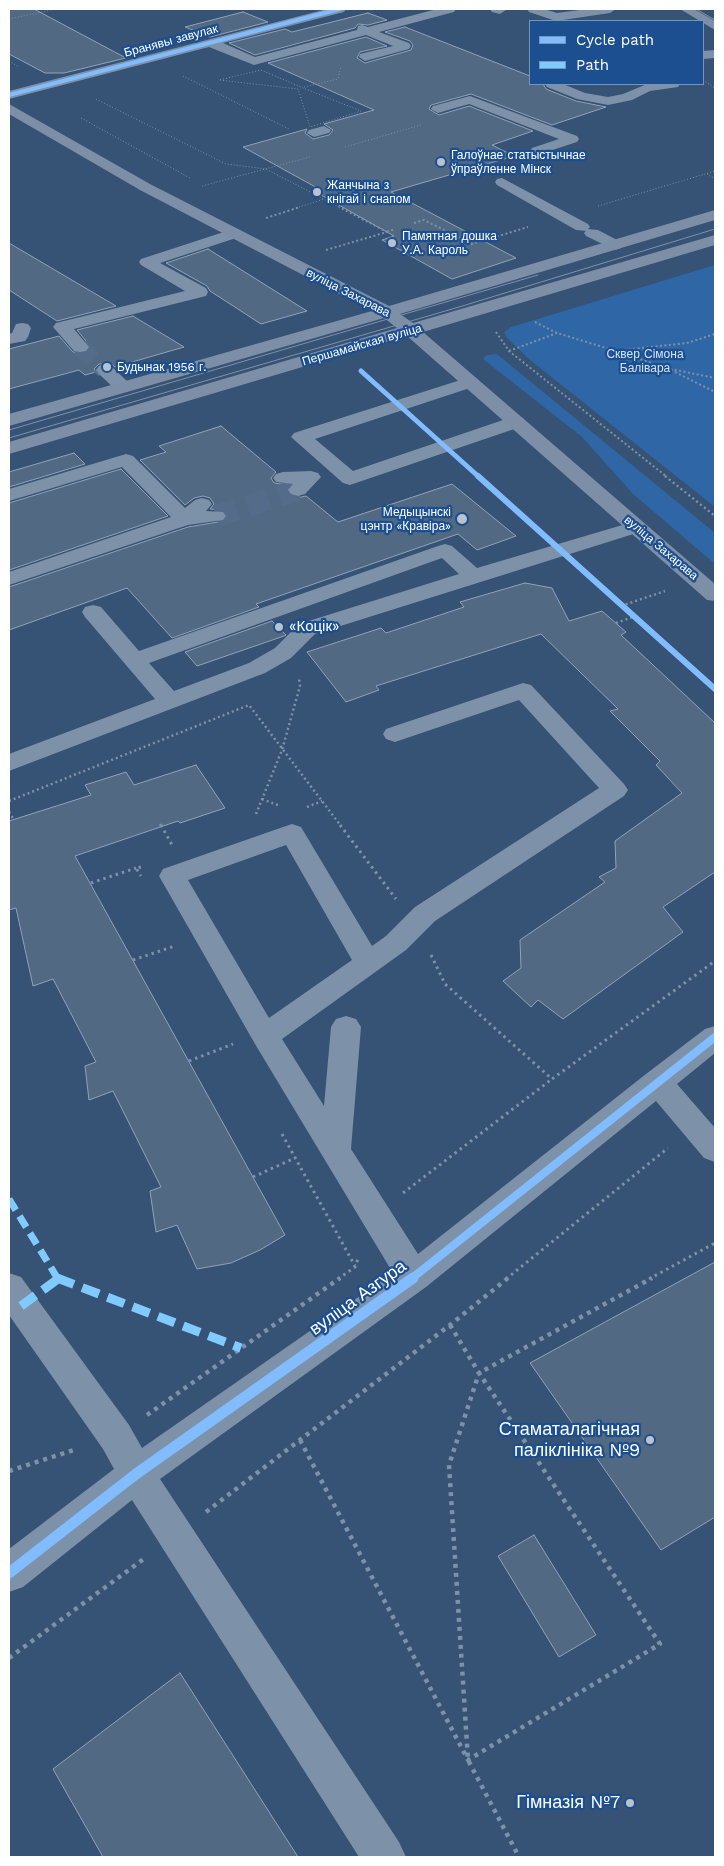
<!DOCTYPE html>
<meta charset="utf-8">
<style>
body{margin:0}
#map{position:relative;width:724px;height:1866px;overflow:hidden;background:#365274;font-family:"Work Sans",sans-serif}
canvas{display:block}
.frame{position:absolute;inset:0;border:10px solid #fff;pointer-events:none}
.legend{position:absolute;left:529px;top:20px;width:175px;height:65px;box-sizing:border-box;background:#1b4f8f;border:1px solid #7695bc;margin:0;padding:6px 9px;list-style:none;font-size:15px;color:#fff}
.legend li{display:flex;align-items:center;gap:10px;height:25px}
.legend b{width:25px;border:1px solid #7695bc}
</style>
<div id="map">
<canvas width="724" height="1866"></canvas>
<div class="frame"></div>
<ul class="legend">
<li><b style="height:6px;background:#80bcff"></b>Cycle path</li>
<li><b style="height:6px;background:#80caff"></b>Path</li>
</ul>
</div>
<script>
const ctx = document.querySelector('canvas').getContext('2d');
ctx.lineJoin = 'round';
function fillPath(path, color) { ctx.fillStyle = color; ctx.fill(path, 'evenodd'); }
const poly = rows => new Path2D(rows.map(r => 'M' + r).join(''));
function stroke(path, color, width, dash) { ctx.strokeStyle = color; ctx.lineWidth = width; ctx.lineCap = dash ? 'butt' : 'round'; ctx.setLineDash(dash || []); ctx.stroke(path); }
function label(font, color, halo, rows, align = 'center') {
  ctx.font = font + ' "Work Sans",sans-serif'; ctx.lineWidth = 4.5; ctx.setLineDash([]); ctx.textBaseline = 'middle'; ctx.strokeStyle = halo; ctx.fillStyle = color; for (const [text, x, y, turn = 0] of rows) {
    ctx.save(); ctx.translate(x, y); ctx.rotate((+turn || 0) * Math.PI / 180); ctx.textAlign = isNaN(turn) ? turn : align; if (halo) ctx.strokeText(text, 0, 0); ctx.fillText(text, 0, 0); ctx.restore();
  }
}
const green = poly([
 [715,265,715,507,530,360,507,338,504,332,511,327],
 [497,354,715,533,715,564,633,494,582,437,483,359,487,355]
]);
const building = poly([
 [9,9,34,9,126,58,64,73,45,73,9,54,9,9],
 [243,12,268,22,210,37,185,27,243,12],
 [368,13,387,20,368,25,358,24,355,28,255,55,229,43,285,29,292,32,368,13],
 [405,27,530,76,530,84,543,84,546,89,576,101,606,107,552,125,471,94,431,105,429,109,439,115,469,106,533,131,492,145,514,156,391,192,516,258,452,279,382,240,394,236,314,191,319,189,243,147,307,129,305,133,313,139,329,135,333,130,324,124,374,110,268,63,366,37,387,46,360,52,357,58,365,63,411,50,413,45,410,41,385,32,405,27],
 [9,243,116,306,57,321,9,290,9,243],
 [208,249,307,311,261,324,210,291,207,286,166,263,208,249],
 [133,316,184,347,115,367,111,364,99,364,94,369,96,372,85,375,79,370,9,389,9,349,59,336,73,352,86,353,90,346,77,330,133,316],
 [221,426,276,472,271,478,274,483,289,485,286,490,290,495,297,498,306,496,338,522,452,484,516,536,477,550,458,534,256,604,259,607,172,638,127,588,9,630,9,587,188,527,224,521,228,515,223,510,210,509,214,504,210,498,203,496,194,498,185,505,140,460,166,452,159,446,221,426],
 [74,453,85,464,9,487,9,472,74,453],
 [121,469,168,516,9,570,9,503,121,469],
 [525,583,552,588,569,621,602,611,626,632,621,635,715,723,715,872,663,907,683,932,563,1019,538,1000,531,1007,503,981,521,968,520,940,605,882,599,877,616,868,615,841,682,793,656,765,660,761,610,711,618,709,541,634,376,686,379,690,346,702,307,652,381,628,386,633,464,607,460,602,525,583],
 [272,621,286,635,284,636,197,666,185,652,272,621],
 [196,765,225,808,180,823,178,821,75,856,285,1235,260,1250,231,1263,197,1269,177,1225,156,1232,150,1191,161,1187,113,1091,89,1100,85,1066,96,1062,53,979,33,986,16,908,9,910,9,821,91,795,85,785,126,772,134,785,196,765],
 [715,1262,715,1517,661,1550,530,1363,715,1262],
 [534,1535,596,1635,559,1657,498,1556,534,1535],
 [180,1673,298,1857,103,1857,53,1769,180,1673]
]);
const minorTunnelFar1 = poly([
 [80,347,105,370]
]);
const minorTunnel = poly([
 [216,516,298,490]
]);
const pathFar4 = poly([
 [9,19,56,9],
 [9,61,19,67],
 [261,70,303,88,361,111,310,127,298,89,219,80,261,70],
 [183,76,289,129],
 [703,80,715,88],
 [304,87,338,79,341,66],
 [96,99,226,164,266,169,341,208],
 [81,118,190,178],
 [345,147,421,125],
 [707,174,714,178],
 [202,186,310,157],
 [598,206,715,171],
 [296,208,324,199]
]);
const pathFar3 = poly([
 [266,218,300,207],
 [414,223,424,220,472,244,528,227],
 [387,232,395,229],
 [326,250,387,232,339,207],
 [535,322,557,333,616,351,687,343,715,334],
 [496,332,509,351,667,477],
 [509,351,557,333],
 [619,352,666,368,715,378],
 [671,370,715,392],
 [360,371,376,385],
 [466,466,478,477]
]);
const pathFar2 = poly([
 [477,476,535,529],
 [665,476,715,516],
 [583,572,715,689],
 [621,606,665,591],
 [616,623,633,617],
 [262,799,280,806],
 [9,801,249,705,341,826],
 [307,807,322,801],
 [9,812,14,820],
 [256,814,282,750,300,686,299,678],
 [160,824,161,826]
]);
const pathFar1 = poly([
 [161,825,172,845],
 [340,825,396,899],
 [141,867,136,868,141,876],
 [91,883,136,868],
 [431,955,445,984,552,1079,715,961],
 [133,960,175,946],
 [189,1061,233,1044],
 [282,1134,355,1266],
 [253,1177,295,1158],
 [403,1193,552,1079],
 [338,1279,355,1267,359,1256],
 [506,1279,668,1148],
 [649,1279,715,1243]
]);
const path = poly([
 [450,1325,479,1373,449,1465,468,1760,519,1857],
 [147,1415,340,1278],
 [300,1440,468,1760,660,1644,479,1373,652,1278],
 [9,1471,77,1449],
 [206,1512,450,1325,508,1278],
 [9,1658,145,1558]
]);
const minor = poly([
 [327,9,346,9,344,12,223,43,255,57,357,30,358,26,362,25,368,27,437,9,456,9,454,12,379,32,409,43,411,46,409,49,365,61,359,57,360,54,393,46,366,35,254,65,209,47,9,99,9,91,327,9],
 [490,9,505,9,506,10,500,14,492,12,490,9],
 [527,9,544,9,557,13,587,9,616,9,610,13,556,21,529,12,527,9],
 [715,50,715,58,703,59,703,51,715,50],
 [545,84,563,84,585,93,608,97,623,94,647,84,680,84,678,87,650,91,632,100,608,105,577,99,547,87,545,84],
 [470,96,577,136,579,139,577,142,537,155,532,154,530,151,532,148,559,139,469,104,438,113,431,109,433,106,470,96],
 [324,126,331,130,329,133,314,137,307,133,309,130,324,126],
 [502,178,588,224,590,227,588,229,598,230,621,242,623,245,621,248,615,250,586,236,584,233,586,231,576,230,497,185,495,182,497,179,502,178],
 [233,229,239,231,241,234,239,237,160,263,206,288,208,292,206,296,74,329,89,347,86,351,80,352,74,351,53,327,56,323,185,291,141,265,139,262,141,259,233,229],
 [22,323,28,324,31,328,28,337,25,341,9,344,9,334,12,333,16,324,22,323],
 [105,365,111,366,129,383,132,387,129,391,123,392,117,391,99,374,96,370,99,366,105,365],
 [470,377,476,378,479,382,476,386,315,439,353,471,509,418,516,416,523,418,525,422,523,426,350,485,343,483,291,437,294,433,470,377],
 [126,454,133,456,185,508,195,500,202,498,209,500,212,504,206,511,223,512,226,516,223,520,188,525,9,585,9,572,171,517,122,467,9,501,9,489,126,454],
 [311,471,318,473,321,477,305,494,298,496,291,494,288,490,293,484,276,482,273,478,276,474,283,472,311,471],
 [636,521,643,523,646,527,643,531,315,634,291,658,265,673,9,771,9,754,155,699,85,617,82,612,85,607,93,605,101,607,139,651,438,546,445,544,452,546,477,568,636,521],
 [442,558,459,574,299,624,275,648,249,663,174,691,149,663,442,558],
 [523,683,531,685,624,784,628,790,624,796,435,921,406,950,282,1039,324,1106,331,1027,336,1019,346,1016,356,1019,361,1027,351,1149,418,1254,646,1074,705,1029,715,1026,715,1053,677,1084,715,1128,715,1162,704,1158,656,1101,426,1287,160,1479,399,1842,406,1857,359,1857,132,1500,23,1587,9,1592,9,1549,114,1469,103,1449,9,1315,9,1273,21,1277,129,1425,142,1448,393,1273,255,1044,159,876,163,869,283,827,292,824,301,827,372,946,386,936,415,907,599,788,519,700,395,742,386,739,383,734,386,729,523,683],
 [286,845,352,960,269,1018,188,880,286,845]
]);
const major = poly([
 [680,9,694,9,715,21,715,30,680,9],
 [9,104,150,184,389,306,715,210,715,220,400,314,413,323,715,235,715,245,423,332,715,584,715,601,707,600,407,336,9,454,9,442,397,328,384,318,9,426,9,414,372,311,140,190,9,114,9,104]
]);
const tram = poly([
 [696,9,715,20],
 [9,430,538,275],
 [9,438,459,307,715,229]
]);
const quietFar1 = poly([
 [9,1199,58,1279]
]);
const quiet = poly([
 [57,1278,241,1348],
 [21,1306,58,1279]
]);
const cyclewayFar4 = poly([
 [9,95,340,9]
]);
const cyclewayFar3 = poly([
 [361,371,479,477]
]);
const cyclewayFar2 = poly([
 [478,476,715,689]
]);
const cyclewayFar1 = poly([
 [411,1279,715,1037]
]);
const cycleway = poly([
 [9,1573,136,1474,413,1278]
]);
const markers = [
 [441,162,5,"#b9c2ce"],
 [317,192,5,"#b9c2ce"],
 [392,243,5,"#b9c2ce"],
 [107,367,5,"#b9c2ce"],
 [462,519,6,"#b9c2ce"],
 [279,627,5,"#b9c2ce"],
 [650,1440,5,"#b9c2ce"],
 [630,1803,5,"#b9c2ce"]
];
const farStreetnames = [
 ["Бранявы завулак",171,41,-15],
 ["вуліца Захарава",348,293,27],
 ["Першамайская вуліца",362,345,-16],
 ["вуліца Захарава",661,548,40]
];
const farPoinames = [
 ["Галоўнае статыстычнае",451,155],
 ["ўпраўленне Мінск",451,169],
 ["Жанчына з",327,185],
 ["кнігай і снапом",327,199],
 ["Памятная дошка",402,236],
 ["У.А. Кароль",402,250],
 ["Будынак 1956 г.",117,367],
 ["Медыцынскі",451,512,"right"],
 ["цэнтр «Кравіра»",451,526,"right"]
];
const farParknames = [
 ["Сквер Сімона",645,354],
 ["Балівара",645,368]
];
const poiNames = [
 ["«Коцік»",289,627]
];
const nearStreetnames = [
 ["вуліца Азгура",358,1298,-36]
];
const nearPoinames = [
 ["Стаматалагічная",640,1430],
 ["паліклініка №9",640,1451],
 ["Гімназія №7",620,1803]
];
fillPath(green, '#2f66a5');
fillPath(building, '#526984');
stroke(building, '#92a2b6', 1);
stroke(minorTunnelFar1, '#546c89', 18, [18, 9]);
stroke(minorTunnel, '#546c89', 22, [22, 11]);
stroke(pathFar4, '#7d92a8', 1, [1, 2]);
stroke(pathFar3, '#7d92a8', 2, [2, 2.5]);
stroke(pathFar2, '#7d92a8', 2.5, [2, 3]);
stroke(pathFar1, '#7d92a8', 3, [2.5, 4]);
stroke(path, '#7d92a8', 4.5, [4, 5]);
fillPath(minor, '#7d92a8');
fillPath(major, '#7d8ea7');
stroke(tram, '#7e92a7', 1);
stroke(quietFar1, '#80caff', 7, [13, 7]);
stroke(quiet, '#80caff', 9, [18, 9]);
stroke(cyclewayFar4, '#80bcff', 4);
stroke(cyclewayFar3, '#80bcff', 5);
stroke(cyclewayFar2, '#80bcff', 6);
stroke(cyclewayFar1, '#80bcff', 8);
stroke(cycleway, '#80bcff', 11);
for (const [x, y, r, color] of markers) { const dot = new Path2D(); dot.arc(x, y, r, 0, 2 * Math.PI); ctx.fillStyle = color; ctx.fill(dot); stroke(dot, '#1b4f8f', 2); }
label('12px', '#fff', '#1b4f8f', farStreetnames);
label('12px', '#fff', '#1b4f8f', farPoinames, 'left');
label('12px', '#cfe3fa', '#1b4f8f', farParknames);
label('15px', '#fff', '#1b4f8f', poiNames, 'left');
label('18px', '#fff', '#1b4f8f', nearStreetnames);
label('18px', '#fff', '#1b4f8f', nearPoinames, 'right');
</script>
